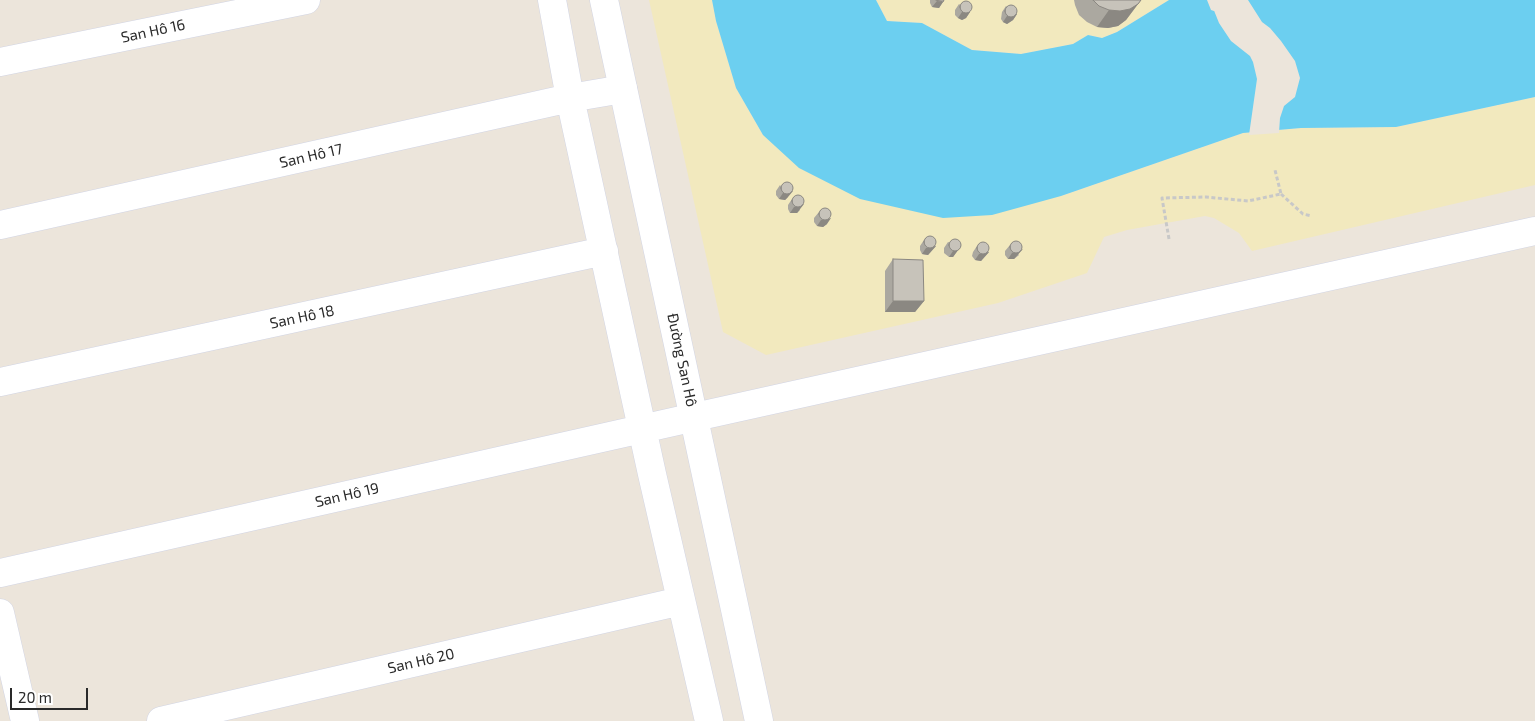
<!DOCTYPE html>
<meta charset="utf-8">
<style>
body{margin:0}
#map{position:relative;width:1535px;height:721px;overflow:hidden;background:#ece5db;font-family:"Exo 2",sans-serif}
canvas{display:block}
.scale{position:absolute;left:10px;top:688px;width:78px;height:22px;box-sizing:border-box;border:2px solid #2a2a2a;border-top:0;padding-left:6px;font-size:15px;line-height:18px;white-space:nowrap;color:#2a2a2a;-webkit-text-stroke:4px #fff;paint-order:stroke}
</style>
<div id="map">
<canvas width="1535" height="721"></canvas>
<div class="scale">20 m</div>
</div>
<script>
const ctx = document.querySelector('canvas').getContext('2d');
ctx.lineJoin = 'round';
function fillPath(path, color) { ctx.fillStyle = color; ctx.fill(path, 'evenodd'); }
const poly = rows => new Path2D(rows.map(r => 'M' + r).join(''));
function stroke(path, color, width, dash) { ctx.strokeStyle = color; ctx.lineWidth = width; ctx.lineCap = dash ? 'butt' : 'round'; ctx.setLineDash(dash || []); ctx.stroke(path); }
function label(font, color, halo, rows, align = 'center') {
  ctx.font = font + ' "Exo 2",sans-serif'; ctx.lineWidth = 5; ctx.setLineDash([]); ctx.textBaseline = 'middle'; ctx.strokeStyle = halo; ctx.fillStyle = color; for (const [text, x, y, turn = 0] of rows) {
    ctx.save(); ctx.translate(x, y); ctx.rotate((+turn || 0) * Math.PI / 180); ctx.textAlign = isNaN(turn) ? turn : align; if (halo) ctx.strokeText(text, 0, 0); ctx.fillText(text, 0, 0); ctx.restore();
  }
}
const sand = poly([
 [649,0,712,0,716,21,736,88,763,135,1061,196,1243,133,1301,128,1396,127,1535,97,1535,185,1252,251,1239,233,1214,218,1205,216,1127,230,1104,237,1087,273,998,303,766,355,723,332],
 [876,0,1169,0,1117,32,1102,38,1088,35,1073,44,1021,54,972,50,922,23,887,21]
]);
const water = poly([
 [712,0,876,0,887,21,922,23,972,50,1021,54,1073,44,1088,35,1102,38,1117,32,1169,0,1207,0,1211,10,1214,11,1234,0,1535,0,1535,97,1396,127,1301,128,1243,133,1061,196,992,215,943,218,860,199,799,168,763,135,736,88,716,21]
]);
const pier = poly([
 [1229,0,1248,0,1262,22,1270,28,1281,41,1295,61,1300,78,1295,97,1284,106,1280,118,1279,133,1249,135,1257,79,1253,62,1250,56,1231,41,1219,23,1213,8]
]);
const path = poly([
 [1281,194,1303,214,1312,216],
 [1169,239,1162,198,1206,197,1248,201,1281,194,1275,170]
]);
const minor = poly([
 [552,0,570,98,652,474,709,721],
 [0,62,306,0],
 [0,225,570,98,623,89],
 [0,382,604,251],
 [0,573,695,417,1535,231],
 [0,613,25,721],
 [161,721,681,601]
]);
const tertiary = poly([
 [604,0,759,721]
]);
const wall = poly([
 [930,0,944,0,939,8,932,7,930,3],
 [1074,0,1141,0,1126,20,1118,26,1108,28,1097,27,1087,22,1079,15,1075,5],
 [959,4,970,12,966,18,962,20,958,18,955,15,955,10],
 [1006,6,1017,14,1013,20,1007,24,1003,22,1001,19,1002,12],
 [780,185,788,197,785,200,779,199,776,195,776,191],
 [792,199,800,210,797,213,790,213,788,209,788,205],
 [819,212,827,224,823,227,817,226,814,222,814,218],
 [924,240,936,246,928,255,922,254,920,250,920,246],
 [948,242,961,246,953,257,949,257,944,253,944,248],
 [1010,245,1019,255,1014,259,1008,259,1005,255,1005,251],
 [977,246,989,252,981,261,975,260,972,256,973,252],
 [893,259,924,301,915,312,885,312,885,271]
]);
const shadedWall = poly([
 [1141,0,1126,20,1118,26,1108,28,1097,27,1109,10],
 [937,1,943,2,939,8,932,7],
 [962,12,970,12,966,18,962,20,958,18],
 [1017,14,1013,20,1007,24,1003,22,1007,16],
 [793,191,788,197,785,200,779,199,783,193],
 [804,204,797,213,790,213,794,207],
 [831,218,827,224,823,227,817,226,821,220],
 [936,246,928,255,922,254,926,248],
 [961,246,953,257,949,257,953,251],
 [1023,249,1014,259,1008,259,1012,253],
 [989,252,981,261,975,260,979,254],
 [893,301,924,301,915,312,885,312]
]);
const building = poly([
 [936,0,944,0,943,2,936,0],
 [1093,0,1141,0,1138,4,1130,9,1120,11,1109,10,1099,6,1093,0],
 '960 7a6 6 0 1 1 12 0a6 6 0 1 1-12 0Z',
 '1005 11a6 6 0 1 1 12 0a6 6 0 1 1-12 0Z',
 '781 188a6 6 0 1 1 12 0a6 6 0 1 1-12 0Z',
 '792 201a6 6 0 1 1 12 0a6 6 0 1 1-12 0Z',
 '819 214a6 6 0 1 1 12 0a6 6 0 1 1-12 0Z',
 '924 242a6 6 0 1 1 12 0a6 6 0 1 1-12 0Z',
 '949 245a6 6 0 1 1 12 0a6 6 0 1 1-12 0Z',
 '1010 247a6 6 0 1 1 12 0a6 6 0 1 1-12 0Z',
 '977 248a6 6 0 1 1 12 0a6 6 0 1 1-12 0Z',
 [893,259,923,260,924,301,893,301,893,259]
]);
const streetNames = [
 ["San Hô 16",153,31,-12],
 ["San Hô 17",311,156,-13],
 ["San Hô 18",302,317,-12],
 ["Đường San Hô",682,360,78],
 ["San Hô 19",347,495,-13],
 ["San Hô 20",421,661,-13]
];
fillPath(sand, '#f2e9be');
fillPath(water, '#6ccff0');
fillPath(pier, '#ece5db');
stroke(minor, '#d1d4e3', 29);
stroke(tertiary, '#d1d4e3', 29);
stroke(path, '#c8c8c8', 3, [4, 2.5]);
stroke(minor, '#fff', 28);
stroke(tertiary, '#fff', 28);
fillPath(wall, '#aba8a0');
fillPath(shadedWall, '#8b8882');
fillPath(building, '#c7c3ba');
stroke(building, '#8b8882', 1);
label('15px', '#2a2a2a', '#fff', streetNames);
</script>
